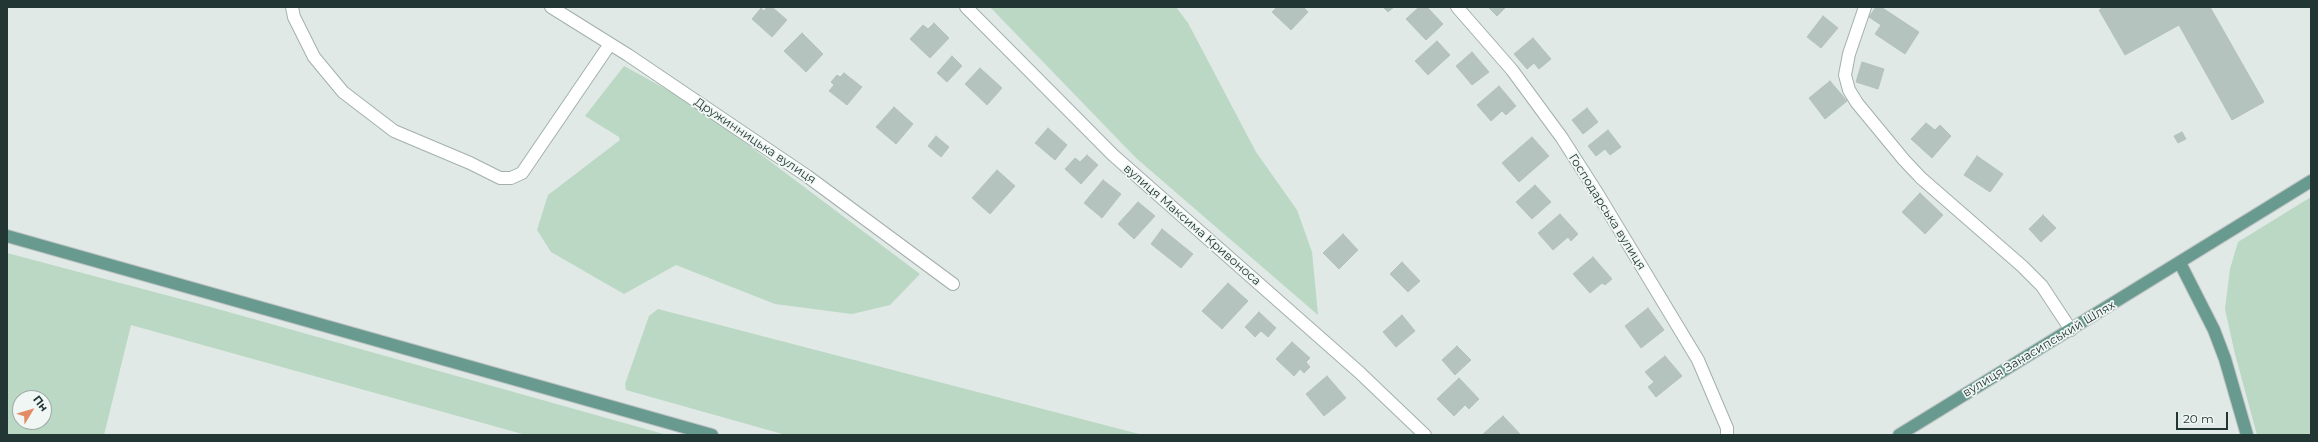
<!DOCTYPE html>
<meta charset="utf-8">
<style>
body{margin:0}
#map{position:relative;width:2318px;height:442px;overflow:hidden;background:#e0e9e5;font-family:Montserrat,sans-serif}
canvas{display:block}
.frame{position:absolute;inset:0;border:8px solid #223733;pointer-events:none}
.north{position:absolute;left:12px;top:390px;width:40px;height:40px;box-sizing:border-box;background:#eff6f3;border:1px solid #9daaa6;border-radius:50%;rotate:52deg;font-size:11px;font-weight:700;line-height:16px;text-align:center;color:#223733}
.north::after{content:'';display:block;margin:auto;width:14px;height:18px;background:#e38b64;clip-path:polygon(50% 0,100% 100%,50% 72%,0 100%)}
.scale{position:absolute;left:2176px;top:412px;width:52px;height:18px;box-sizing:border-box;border:2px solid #223733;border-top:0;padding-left:5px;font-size:12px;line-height:14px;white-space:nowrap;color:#223733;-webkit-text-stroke:3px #eff6f3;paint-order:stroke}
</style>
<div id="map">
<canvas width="2318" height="442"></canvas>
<div class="frame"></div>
<div class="north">Пн</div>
<div class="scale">20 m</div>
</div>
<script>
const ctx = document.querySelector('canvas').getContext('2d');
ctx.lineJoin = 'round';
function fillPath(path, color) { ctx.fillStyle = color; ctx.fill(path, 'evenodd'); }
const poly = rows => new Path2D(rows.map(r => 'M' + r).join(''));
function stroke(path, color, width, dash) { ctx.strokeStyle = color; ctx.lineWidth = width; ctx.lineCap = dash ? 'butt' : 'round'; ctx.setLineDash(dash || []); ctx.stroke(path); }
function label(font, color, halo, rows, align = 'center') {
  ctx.font = font + ' Montserrat,sans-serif'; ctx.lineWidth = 3.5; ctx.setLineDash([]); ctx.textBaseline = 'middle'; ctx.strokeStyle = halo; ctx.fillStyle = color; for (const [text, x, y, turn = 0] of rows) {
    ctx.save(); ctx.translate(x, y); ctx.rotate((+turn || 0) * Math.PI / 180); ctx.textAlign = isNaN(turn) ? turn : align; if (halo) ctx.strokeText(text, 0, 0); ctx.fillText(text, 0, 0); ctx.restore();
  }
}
const green = poly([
 [990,7,1176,7,1188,23,1256,152,1297,210,1312,252,1318,315,1136,158],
 [624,66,695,105,920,274,890,305,852,314,775,304,676,265,624,294,551,252,537,230,548,195,620,140,619,137,585,116],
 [2311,197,2311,435,2257,435,2235,354,2225,309,2230,269,2238,242],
 [7,253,207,306,667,435,526,435,131,325,104,435,7,435],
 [20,398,44,398,44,422,20,422],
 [658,309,1143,435,786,435,626,390,625,384,649,316]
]);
const building = poly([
 [767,7,772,7,787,20,772,37,752,19,761,8,764,11,767,7],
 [1277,7,1303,7,1308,12,1291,30,1272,12,1277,7],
 [1383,7,1394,7,1388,12,1383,7],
 [1419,7,1427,7,1443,24,1426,40,1406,19,1419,7],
 [1488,7,1506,7,1497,16,1488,7],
 [1876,7,1881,7,1919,32,1905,54,1875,34,1881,25,1869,17,1876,7],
 [2104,7,2210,7,2264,102,2232,120,2179,25,2125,55,2099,10,2104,7],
 [1823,16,1838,28,1821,48,1807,37,1823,16],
 [934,23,949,38,930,58,910,39,923,25,928,29,934,23],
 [802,33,823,54,806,72,784,51,802,33],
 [1533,38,1551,59,1539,69,1534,63,1527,69,1514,54,1533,38],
 [1437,41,1450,55,1428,75,1415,61,1437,41],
 [1472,52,1489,72,1472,85,1456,66,1472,52],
 [952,56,962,66,947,82,937,73,952,56],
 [1862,62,1884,69,1878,89,1856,82,1862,62],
 [980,68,1002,88,987,105,965,84,980,68],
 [844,73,862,87,847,105,829,91,834,85,831,82,837,75,840,77,844,73],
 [1830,81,1847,101,1825,119,1809,98,1830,81],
 [1499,86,1516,106,1506,115,1502,111,1491,121,1477,105,1499,86],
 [894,107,913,124,896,144,876,127,894,107],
 [1587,108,1598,122,1583,134,1572,120,1587,108],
 [1926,123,1935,130,1940,125,1951,136,1932,158,1911,139,1926,123],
 [1048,128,1067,145,1055,160,1035,143,1048,128],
 [1608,130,1621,147,1610,155,1605,149,1596,156,1588,146,1608,130],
 [2182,132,2186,139,2178,143,2174,136,2182,132],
 [936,136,949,147,941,157,928,146,936,136],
 [1532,137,1549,156,1519,182,1502,163,1532,137],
 [1087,155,1098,165,1081,184,1065,169,1075,158,1080,162,1087,155],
 [1977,156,2003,174,1990,192,1964,175,1977,156],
 [997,170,1015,186,990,214,972,198,997,170],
 [1103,180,1121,194,1102,218,1084,203,1103,180],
 [1535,185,1551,202,1532,219,1516,202,1535,185],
 [1920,193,1943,215,1925,234,1902,212,1920,193],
 [1138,202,1155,216,1134,239,1118,224,1138,202],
 [1560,214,1578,234,1571,241,1568,237,1553,250,1538,233,1560,214],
 [2043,215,2056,228,2041,242,2029,229,2043,215],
 [1162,229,1193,254,1181,268,1151,244,1162,229],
 [1343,234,1358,250,1339,269,1323,253,1343,234],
 [1593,257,1612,279,1605,285,1602,283,1590,293,1573,274,1593,257],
 [1402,262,1420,281,1408,292,1390,274,1402,262],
 [1228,283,1248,301,1222,329,1202,311,1228,283],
 [1648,308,1664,330,1641,348,1625,326,1648,308],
 [1259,312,1276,328,1268,337,1261,331,1255,337,1245,327,1259,312],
 [1402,315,1415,331,1396,347,1383,332,1402,315],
 [1292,342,1310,358,1306,362,1310,367,1304,373,1300,369,1294,376,1276,359,1292,342],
 [1457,346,1471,360,1455,375,1442,360,1457,346],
 [1665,356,1682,376,1656,397,1648,387,1654,382,1645,372,1665,356],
 [1327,376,1346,398,1324,416,1306,394,1327,376],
 [1459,378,1479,399,1469,409,1465,405,1454,416,1437,399,1459,378],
 [1503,416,1521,435,1482,435,1503,416]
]);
const minor = poly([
 [292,7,294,17,314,57,343,92,394,131,470,163,500,178,511,178,522,173,610,44],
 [551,7,628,55,807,176,953,284],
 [966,7,1113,155,1359,372,1425,435],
 [1457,7,1512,70,1562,138,1599,196,1698,360,1727,428,1727,435],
 [1865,7,1849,54,1845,75,1849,90,1857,103,1904,160,1921,178,2022,266,2042,286,2071,330]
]);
const major = poly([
 [7,236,712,435],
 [2180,263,2214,330,2225,359,2247,435],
 [1899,435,2311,181]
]);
const streetNames = [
 ["Дружинницька вулиця",755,141,34],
 ["Господарська вулиця",1607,212,58],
 ["вулиця Максима Кривоноса",1192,225,41],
 ["вулиця Занасипський Шлях",2039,349,-31]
];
fillPath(green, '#bad8c4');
fillPath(building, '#b5c3be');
stroke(building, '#b3c2bc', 1);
stroke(minor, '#a3b0ac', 14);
stroke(major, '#bdc3c2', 14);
stroke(minor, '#fff', 12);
stroke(major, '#699a90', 12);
label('12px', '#223733', '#eff6f3', streetNames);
</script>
